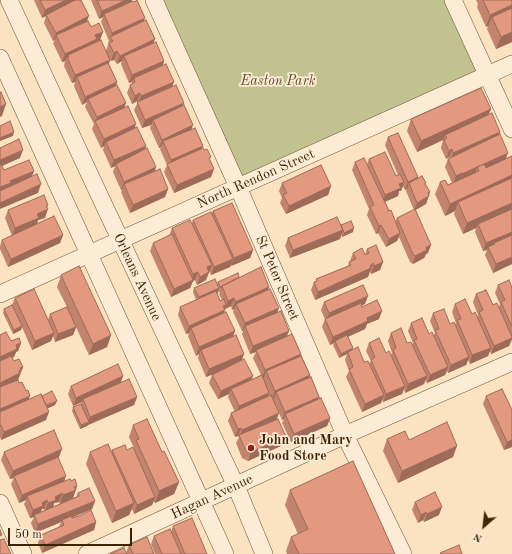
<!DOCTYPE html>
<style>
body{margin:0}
#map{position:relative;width:512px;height:554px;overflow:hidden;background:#fbe2c0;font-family:"Old Standard TT",serif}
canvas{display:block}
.north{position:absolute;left:464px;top:506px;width:40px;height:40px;-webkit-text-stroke:3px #fcecd6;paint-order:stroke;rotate:208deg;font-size:11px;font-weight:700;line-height:16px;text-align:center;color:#3e2405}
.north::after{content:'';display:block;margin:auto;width:14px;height:18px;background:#3e2405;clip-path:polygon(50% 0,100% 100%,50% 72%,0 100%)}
.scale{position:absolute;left:8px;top:528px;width:124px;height:18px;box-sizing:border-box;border:2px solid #3e2405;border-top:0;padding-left:5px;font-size:12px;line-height:14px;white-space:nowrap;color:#3e2405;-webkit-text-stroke:3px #fcecd6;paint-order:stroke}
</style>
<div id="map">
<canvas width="512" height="554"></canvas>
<div class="north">N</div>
<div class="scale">50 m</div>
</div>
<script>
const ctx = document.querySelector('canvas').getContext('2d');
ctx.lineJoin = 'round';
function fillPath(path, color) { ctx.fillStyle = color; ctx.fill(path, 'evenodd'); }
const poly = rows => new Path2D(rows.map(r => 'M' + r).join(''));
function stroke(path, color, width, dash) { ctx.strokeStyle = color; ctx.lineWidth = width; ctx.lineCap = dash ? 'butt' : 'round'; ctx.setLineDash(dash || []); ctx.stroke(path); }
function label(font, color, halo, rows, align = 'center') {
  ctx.font = font + ' "Old Standard TT",serif'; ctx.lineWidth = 3.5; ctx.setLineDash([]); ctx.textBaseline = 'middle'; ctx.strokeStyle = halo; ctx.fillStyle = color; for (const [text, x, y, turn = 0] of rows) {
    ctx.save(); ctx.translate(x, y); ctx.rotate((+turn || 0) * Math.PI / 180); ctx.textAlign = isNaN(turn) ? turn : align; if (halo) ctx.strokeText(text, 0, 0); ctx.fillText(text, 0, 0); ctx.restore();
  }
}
const green = poly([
 [154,0,453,0,487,75,238,187]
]);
const minor = poly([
 [9,0,88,171,236,486,264,554],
 [154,0,238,187,345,435,403,554],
 [453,0,512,129],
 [0,58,225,554],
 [0,294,512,64],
 [0,503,23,554],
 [87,554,345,435,512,362]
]);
const wall = poly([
 [34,0,81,0,87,21,100,40,96,42,96,43,106,51,109,41,101,22,103,17,99,19,91,0,132,0,132,1,155,39,153,43,164,61,163,65,172,87,183,106,192,129,202,149,210,160,211,177,174,193,164,172,167,165,160,149,161,147,159,148,150,128,151,125,142,128,134,110,138,102,137,101,132,104,127,93,130,85,132,84,132,82,129,83,121,64,122,61,117,64,114,60,111,61,110,60,109,64,117,82,116,86,126,103,124,108,135,128,146,146,145,150,156,167,155,171,168,189,165,197,130,213,121,192,122,190,121,190,113,172,115,166,111,168,103,150,104,146,101,148,92,129,94,124,85,107,87,102,82,105,74,86,75,82,72,83,64,66,65,61,62,62,53,43,55,40,53,41,44,23,46,16,42,18],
 [476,0,512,0,512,42,496,49,487,29,488,26,486,27,477,7,478,4],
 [491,109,488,115,500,132,499,135,506,158,512,156,512,264,493,273,485,255,487,250,483,251,475,232,476,228,463,234,454,214,455,211,445,216,435,194,440,182,448,185,452,183,445,167,448,159,449,159,449,157,446,159,441,148,443,140,417,152,407,131,411,119],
 [388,137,417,179,425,185,430,192,426,204,415,210,428,253,426,254,424,258,413,264,410,262,399,237,397,241,386,247,378,233,376,234,367,215,369,209,352,170,355,162,367,164,369,159,396,176,398,175,385,145],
 [403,186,405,190,407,189,406,191,414,210,397,218,395,222,385,202,398,196,399,191,401,191],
 [282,183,331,186,328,195,286,214,280,203,282,198,279,191],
 [47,208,45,218,38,220,37,224,63,235,60,243,8,267,0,249,0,246,2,240,12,236,5,218,8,210],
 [213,211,253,250,250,258,231,266,231,265,230,267,211,275,209,271,206,280,197,285,195,280,193,281,190,288,171,297,150,251,153,243,169,236,172,228,192,223,193,220,212,213],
 [341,225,353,232,342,237,341,234,340,239,290,258,285,246,288,238],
 [367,249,383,262,380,270,371,274,370,271,368,277,315,300,311,290,314,282,316,282,316,279,348,266,349,262,351,262,350,261,353,253,365,255],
 [61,275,111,335,107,347,89,355,76,327,73,335,55,342,53,336,51,341,32,350,22,327,21,330,13,334,3,313,4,309,12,305,15,298,48,320,50,314,67,307,57,287],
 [239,277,269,287,268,290,287,336,301,354,300,356,310,375,309,378,318,400,330,418,327,426,291,442,282,423,284,419,282,420,279,413,276,419,283,445,248,461,242,458,236,443,239,437,238,436,235,437,228,421,231,413,235,412,228,397,229,394,218,399,209,383,212,375,216,373,206,377,198,358,199,354,196,356,188,336,189,333,186,334,178,315,180,307,196,300,193,292,194,288,217,284,218,282],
 [219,291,219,292,220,292,219,294,222,300,220,301,217,293],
 [231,306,232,310,234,309,233,312,242,331,243,331,242,334,250,354,256,352,253,358,261,375,251,380,242,360,233,336,235,331,224,313,225,310,224,309,225,308,225,309],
 [498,285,512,288,512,342,512,340,509,346,491,354,490,351,488,356,470,364,468,360,466,365,448,373,447,371,445,375,427,383,425,380,424,384,405,393,404,389,402,394,383,402,382,399,381,403,362,412,346,377,349,371,345,360,347,354,339,358,333,345,334,343,330,345,322,327,325,319,321,310,324,302,365,304,362,305,362,307,379,319,367,324,365,329,348,337,352,350,364,362,369,364,371,361,366,351,369,343,386,353,391,355,392,353,388,341,391,333,407,343,412,344,413,343,408,331,411,323,429,334,434,335,435,333,430,321,433,313,450,324,455,325,456,323,452,312,455,304,477,317,478,315,473,302,476,294,493,305,499,307,500,304,495,293],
 [0,335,11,341,21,343,18,351,16,352,14,357,12,358,14,361,23,367,18,380,29,399,42,396,55,405,48,408,46,420,1,440,0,437],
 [123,376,121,382,137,397,134,405,88,425,87,426,80,429,72,411,73,407,81,404,82,402,73,406,68,394,71,386],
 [486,396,512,447,504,450,483,404],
 [133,425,162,452,179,482,174,494,155,503,154,501,152,505,134,514,132,509,129,515,112,523,86,464,90,452,111,452,112,450,127,450,134,448,129,437],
 [387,439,409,440,453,457,398,483,383,451],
 [4,452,59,457,58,458,65,481,71,481,77,486,73,498,60,504,59,502,54,503,53,507,76,497,78,493,95,501,92,509,72,518,96,522,94,530,42,553,38,543,41,535,59,527,61,522,35,533,31,523,34,517,30,518,24,504,26,500,19,503,11,484,14,478,10,479,1,460],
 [42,509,44,509,44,511,41,512],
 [290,490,395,554,287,554,286,551,291,537,298,534,285,505],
 [415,502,439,515,424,522,423,520,418,523,412,510],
 [173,526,207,554,155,554,151,544,154,536,171,532],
 [129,545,154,554,110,554,126,553]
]);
const shadedWall = poly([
 [66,0,76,0,46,15,46,16,42,18,45,10],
 [126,0,132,0,131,3,104,14,103,17,99,19,102,11],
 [512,5,512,15,492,17,488,26,486,27,490,15],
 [89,16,86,24,56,35,55,40,53,41,56,33],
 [145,18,142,26,111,38,112,33],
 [103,32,100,40,96,42,94,48,69,57,68,55,67,59,67,57,65,61,62,62,65,54,95,35],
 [512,32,512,42,496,49,501,37],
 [155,39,152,47,124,56,122,61,117,64,120,56],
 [117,51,114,60,111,61,114,53],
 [110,60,107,68,77,77,75,82,72,83,75,75],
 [164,61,162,69,134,78,132,82,129,83,132,75],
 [117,82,114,90,88,99,87,102,82,105,85,97],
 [174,82,171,90,138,104,141,96],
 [140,93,137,101,132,104,135,96],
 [126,103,123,111,95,121,97,117],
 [184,103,181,112,153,120,151,125,142,128,145,120],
 [6,104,2,116,0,117,0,107],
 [491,109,486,120,445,135,443,140,417,152,421,141],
 [136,124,133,133,106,142,104,146,101,148,104,139],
 [193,125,190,133,163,141,161,147,159,148,162,140],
 [14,132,13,136,0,141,0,138],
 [500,132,497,140,451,161,453,153],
 [146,146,143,154,116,164,115,166,111,168,114,160],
 [203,146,200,154,169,167,171,160],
 [452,149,449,157,446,159,449,151],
 [23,150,20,158,0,167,0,160],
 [508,153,505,161,479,171,477,167],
 [156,167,153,175,124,184,122,190,121,190,124,182],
 [477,167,474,175,459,182,462,174],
 [214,169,211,177,174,193,177,185],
 [34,171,31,179,0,194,0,187,10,181],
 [462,173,459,181,453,184,456,176],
 [512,175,512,184,458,202,455,211,445,216,450,204],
 [418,177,415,186,409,183,407,189,405,190,408,182],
 [404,182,401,191,399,191,398,196,382,203,385,195,399,184],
 [41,184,38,193,0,209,0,203],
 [331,186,328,195,286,214,289,206],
 [168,189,165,197,130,213,133,205],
 [430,192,426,204,414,211,417,203,428,193],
 [512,203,512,212,478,224,476,228,463,234,467,223],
 [48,205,46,210,48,209,45,218,38,220,36,227,12,237,15,228,37,214,46,206],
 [381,225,378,233,376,234,379,226],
 [354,228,353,232,342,237,344,233],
 [343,230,340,239,290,258,293,250],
 [512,232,512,239,495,244,494,243,492,248,488,247,487,250,483,251,486,243],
 [400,233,397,241,386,247,389,239],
 [63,235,60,243,8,267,11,259],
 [431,245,428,253,426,254,424,258,413,264,415,256,426,247],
 [253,250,250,258,231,266,234,258],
 [512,257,512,264,493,273,496,264],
 [233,259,230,267,211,275,214,267],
 [383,262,380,270,371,274,374,266],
 [373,263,368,277,315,300,318,292,370,266],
 [212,265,206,280,197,285,200,277,207,267],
 [198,272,195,280,193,281,190,288,171,297,174,289,191,281,193,274],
 [269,287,266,295,236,304,234,309,232,310,235,302],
 [219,288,218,293,197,302,199,297],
 [368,296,365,304,326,321,329,313],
 [234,298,231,306,225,309,228,301],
 [226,305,224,311,225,310,222,318,191,328,189,333,186,334,189,326],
 [279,308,276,316,245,326,243,331,242,331,245,323],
 [382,311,379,319,367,324,365,329,336,342,335,341,334,343,330,345,333,337,367,318],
 [22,326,21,330,13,334,14,330],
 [76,327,73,335,55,342,58,334],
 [235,331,232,339,201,350,199,354,196,356,199,347],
 [289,331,286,339,256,350,256,352,250,354,253,346],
 [54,333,51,341,32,350,35,341],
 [111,335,107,347,89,355,93,344],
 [512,338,509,346,491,354,494,346],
 [21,343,18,351,16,352,14,357,0,363,0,357,16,345],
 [353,348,352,352,348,352,347,354,339,358,341,354],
 [491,348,488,356,470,364,472,355],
 [244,354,241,362,206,377,209,369],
 [301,354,298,362,266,371,264,377,262,378,265,370],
 [469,357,466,365,448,373,451,365],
 [23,367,17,382,0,390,0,383],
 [448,367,445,375,427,383,430,375],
 [310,375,307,384,276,392,274,398,272,399,275,391],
 [123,376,120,384,83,399,82,402,73,406,76,398],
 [253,376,250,384,231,389,229,394,218,399,221,391],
 [427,376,424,384,405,393,408,384],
 [405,386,402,394,383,402,386,394],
 [269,393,266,401,236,414,239,406],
 [384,395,381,403,362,412,365,404],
 [30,396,27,404,0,416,0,409],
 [137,397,134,405,88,425,87,426,80,429,81,425,88,422,90,417],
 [319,397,316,405,285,414,284,419,282,420,285,412],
 [57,401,55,405,44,410,46,406],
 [49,412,46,420,1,440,4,432],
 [279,413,276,421,240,436,242,430],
 [330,418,327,426,291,442,294,434],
 [241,428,238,436,235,437,238,429],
 [286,437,283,445,248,461,251,452],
 [512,440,512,447,504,450,507,442],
 [457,446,453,457,398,483,402,471],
 [62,449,59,457,15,477,14,476,14,478,10,479,13,471],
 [66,476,63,484,27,496,26,500,19,503,22,495],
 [179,482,174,494,155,503,159,491],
 [77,486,73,498,60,504,63,495,74,487],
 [62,493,59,502,54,503,53,508,45,511,48,503,55,497],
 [155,497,152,505,134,514,137,505],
 [47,500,44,509,42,509,40,514,34,515,34,517,30,518,33,510,42,503],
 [95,501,92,509,62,521,62,520,61,522,35,533,38,524],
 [134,503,129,515,112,523,116,511],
 [442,507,439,515,424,522,427,514],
 [426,512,423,520,418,523,421,515],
 [96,522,94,530,42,553,45,545]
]);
const building = poly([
 [40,0,66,0,45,10,40,0],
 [75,0,81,0,89,16,56,33,46,15,75,0],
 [97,0,126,0,102,11,97,0],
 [137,0,145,18,112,33,104,14,133,1,134,2,137,0],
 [483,0,512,0,512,5,490,15,483,0],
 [512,8,512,32,501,37,492,17,512,8],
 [146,20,155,39,120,56,117,51,114,53,109,43,113,41,110,37,146,20],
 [88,21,91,27,99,23,103,32,95,35,97,39,65,54,56,35,88,21],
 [101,40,110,60,75,75,67,57,69,57,68,55,101,40],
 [156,42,164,61,132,75,124,56,156,42],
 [108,63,117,82,85,97,77,77,108,63],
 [166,64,174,82,141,96,140,93,135,96,130,85,135,82,134,78,166,64],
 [117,85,126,103,97,117,88,99,117,85],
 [176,85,184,103,145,120,137,102,176,85],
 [481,88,491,109,421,141,411,119,481,88],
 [1,92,6,104,0,107,0,93,1,92],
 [184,105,193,125,162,140,153,120,184,105],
 [128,106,136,124,104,139,95,121,128,106],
 [492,113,500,132,453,153,452,149,449,151,444,140,447,138,445,135,492,113],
 [10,121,14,132,0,138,0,126,10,121],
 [137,127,146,146,114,160,106,142,137,127],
 [195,128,203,146,171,160,163,141,195,128],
 [398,133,418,177,408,182,388,137,398,133],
 [500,134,508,153,462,174,462,173,456,176,448,159,500,134],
 [19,139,23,150,0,160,0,148,19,139],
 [147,148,156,167,124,182,116,164,147,148],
 [203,148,204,150,207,149,211,157,209,158,214,169,177,185,167,164,203,148],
 [385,152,396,176,400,174,404,182,399,184,401,188,385,195,369,159,385,152],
 [512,156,512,175,450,204,440,182,445,180,448,185,479,171,477,167,484,164,486,168,512,156],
 [364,158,389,211,391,210,400,233,389,239,381,225,379,226,370,207,374,205,355,162,364,158],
 [29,160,34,171,10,181,11,183,0,187,0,164,1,164,4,170,29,160],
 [321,165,331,186,289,206,283,195,287,193,282,183,321,165],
 [160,169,168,189,133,205,124,184,160,169],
 [37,174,41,184,0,203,0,191,37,174],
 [422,176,426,183,424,184,425,185,426,185,430,192,428,193,429,196,417,203,409,183,422,176],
 [512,178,512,203,467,223,458,202,512,178],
 [44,195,48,205,46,206,48,209,37,214,39,218,15,228,8,210,44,195],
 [232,203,253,250,234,258,213,211,232,203],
 [415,209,431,245,426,247,427,250,415,256,413,254,397,218,415,209],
 [512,209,512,232,486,243,478,224,512,209],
 [211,212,233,259,214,267,193,220,211,212],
 [54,216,63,235,11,259,2,240,54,216],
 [337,217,343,230,293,250,288,238,337,217],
 [190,220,212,265,207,267,209,272,200,277,198,272,193,274,172,228,190,220],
 [351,221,354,228,344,233,341,225,351,221],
 [172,234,193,280,174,289,153,243,172,234],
 [512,235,512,257,496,264,488,247,495,244,494,243,512,235],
 [376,245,383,262,374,266,373,263,370,266,371,268,318,292,314,282,317,281,316,279,351,265,349,262,356,259,353,253,362,248,365,255,369,253,367,249,376,245],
 [79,266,111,335,93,344,61,275,79,266],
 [261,267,269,287,235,302,234,298,228,301,222,286,261,267],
 [238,273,239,277,222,286,221,288,218,282,238,273],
 [215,279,219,288,199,297,194,288,215,279],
 [509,280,512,288,512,327,501,302,505,300,498,285,509,280],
 [363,285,368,296,329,313,324,302,363,285],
 [34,289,54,333,35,341,15,298,34,289],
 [270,289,279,308,245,323,236,304,270,289],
 [486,290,493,305,497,303,512,337,512,338,494,346,479,312,483,310,476,294,486,290],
 [216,291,220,301,224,299,226,305,223,306,225,310,189,326,180,307,216,291],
 [465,299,472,314,475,312,491,348,472,355,457,320,461,319,455,304,465,299],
 [377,300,382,311,367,318,368,321,333,337,325,319,361,303,362,307,377,300],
 [12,305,22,326,14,330,4,309,12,305],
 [67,307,76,327,58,334,50,314,67,307],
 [444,309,450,324,454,322,469,357,451,365,435,330,439,329,433,313,444,309],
 [281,311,289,331,253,346,245,326,281,311],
 [226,312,235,331,199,347,191,328,226,312],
 [422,318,429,334,432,332,448,367,430,375,414,340,417,339,411,323,422,318],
 [401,328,407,343,411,342,427,376,408,384,393,350,396,348,391,333,401,328],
 [6,332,11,341,19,338,21,343,16,345,17,349,0,357,0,335,6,332],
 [292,334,301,354,265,370,256,350,292,334],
 [236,335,244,354,209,369,201,350,236,335],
 [347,335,353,348,341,354,335,341,347,335],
 [379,338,386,353,389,351,405,386,386,394,371,360,375,357,369,343,379,338],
 [358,347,364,362,368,361,384,395,365,404,349,369,353,367,348,352,358,347],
 [11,356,14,361,19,359,23,367,20,368,21,370,19,371,20,373,0,383,0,361,11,356],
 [301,356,310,375,275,391,266,371,301,356],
 [244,359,253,376,221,391,212,375,244,359],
 [118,364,123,376,76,398,71,386,118,364],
 [262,375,269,393,239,406,231,389,262,375],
 [311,377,319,397,285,412,276,392,311,377],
 [129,379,137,397,90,417,83,399,129,379],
 [18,380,19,383,22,382,26,391,28,390,30,396,0,409,0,387,18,380],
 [502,389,512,410,512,440,507,442,486,396,502,389],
 [52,391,57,401,46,405,42,396,52,391],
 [41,394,49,412,4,432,1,425,0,426,0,412,41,394],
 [271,395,279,413,242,430,241,428,238,429,231,413,271,395],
 [321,398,330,418,294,434,285,414,321,398],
 [81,404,89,422,81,425,73,407,81,404],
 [147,419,162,452,164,451,179,482,159,491,136,440,139,439,133,425,147,419],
 [278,419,286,437,251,452,245,449,239,435,278,419],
 [447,422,457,446,402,471,387,439,405,431,409,440,447,422],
 [54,430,62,449,13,471,4,452,54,430],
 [108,444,134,503,116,511,90,452,108,444],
 [125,445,127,450,133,447,155,497,137,505,112,450,125,445],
 [58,457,66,476,22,495,14,476,58,457],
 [353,461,395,554,299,554,291,537,308,529,290,490,353,461],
 [70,479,71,481,75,479,77,486,74,487,76,490,63,495,62,493,55,497,56,500,48,503,47,500,42,503,43,506,33,510,27,496,70,479],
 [89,488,95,501,38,524,34,515,79,496,78,493,89,488],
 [435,492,442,507,427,514,426,512,421,515,415,502,435,492],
 [91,510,96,522,45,545,41,535,64,525,62,520,71,516,72,518,79,516,91,510],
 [192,518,207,554,185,554,173,526,192,518],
 [170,529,181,554,162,554,154,536,170,529],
 [0,530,2,535,0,536,0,530],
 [147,537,154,554,133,554,129,545,147,537],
 [4,539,11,554,0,554,0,540,4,539],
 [459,545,462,554,441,554,440,553,459,545],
 [124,548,127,554,110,554,124,548]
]);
const markers = [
 [251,448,4,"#8f2418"]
];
const parkNames = [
 ["Easton Park",278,81]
];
const streetNames = [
 ["North Rendon Street",256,179,-24],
 ["Orleans Avenue",137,277,65],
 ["St Peter Street",277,278,67],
 ["Hagan Avenue",212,497,-25]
];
const poiNames = [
 ["John and Mary",259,440],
 ["Food Store",259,456]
];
fillPath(green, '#c2c290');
stroke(minor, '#6d5434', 18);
stroke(minor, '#fcecd6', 17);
fillPath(wall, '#c2846d');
fillPath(shadedWall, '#9e6b59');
fillPath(building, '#e2997f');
stroke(building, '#9e6b59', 1);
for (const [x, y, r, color] of markers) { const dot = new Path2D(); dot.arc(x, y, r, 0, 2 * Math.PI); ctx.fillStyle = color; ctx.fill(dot); stroke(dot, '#fcecd6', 1.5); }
label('italic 14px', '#5f4c28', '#fcecd6', parkNames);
label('14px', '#3e2405', '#fcecd6', streetNames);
label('bold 14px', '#3e2405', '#fcecd6', poiNames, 'left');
</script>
